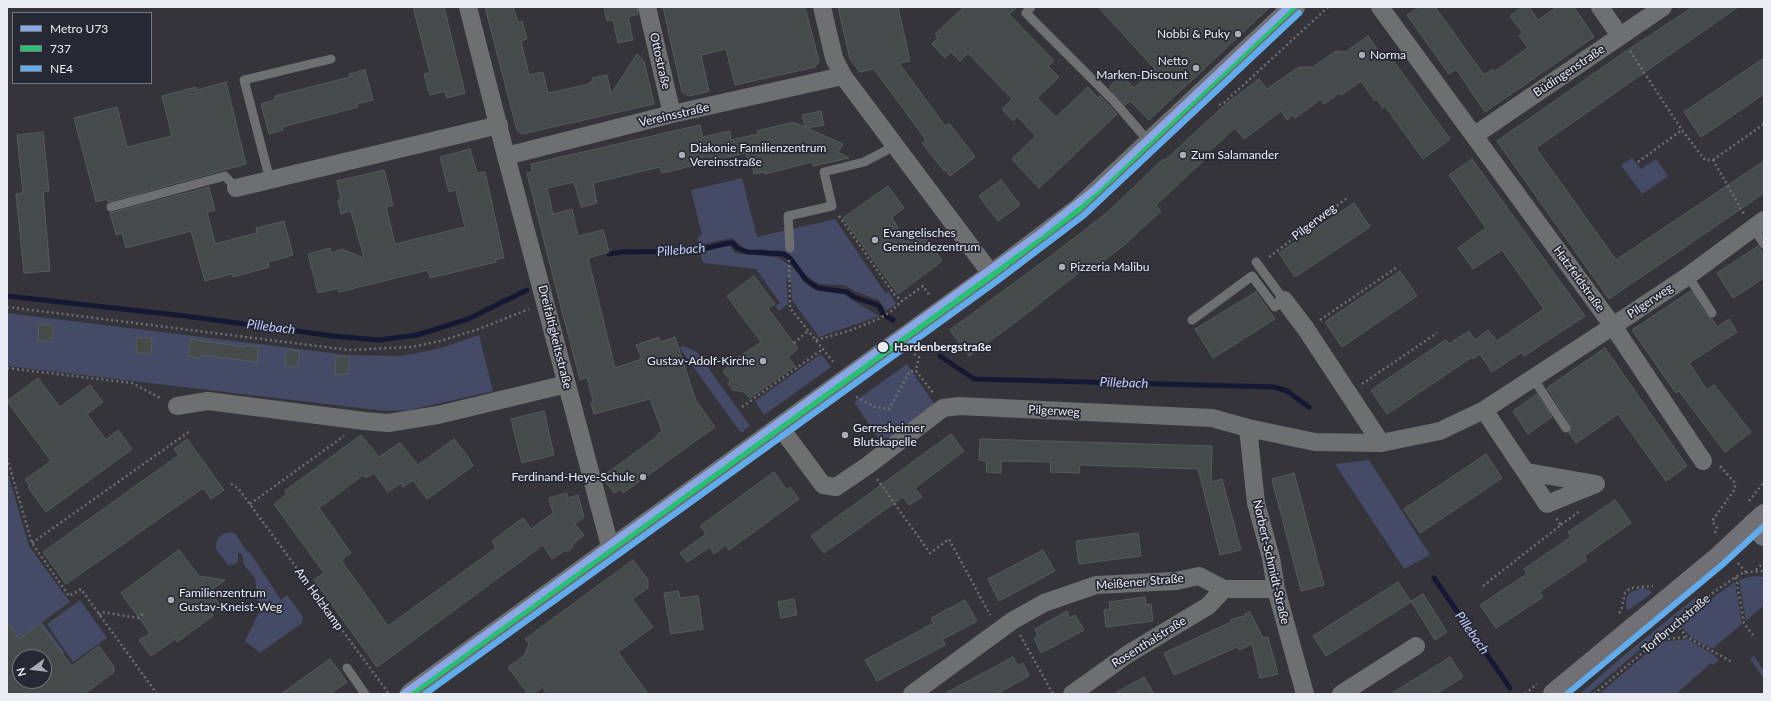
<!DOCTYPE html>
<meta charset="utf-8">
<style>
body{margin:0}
#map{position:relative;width:1771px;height:701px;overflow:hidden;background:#34343a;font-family:Lato,sans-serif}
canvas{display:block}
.frame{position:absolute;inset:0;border:8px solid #ebedf5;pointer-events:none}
.legend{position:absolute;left:12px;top:12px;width:140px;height:72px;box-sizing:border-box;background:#262833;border:1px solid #757781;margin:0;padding:5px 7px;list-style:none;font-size:12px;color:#ebedf5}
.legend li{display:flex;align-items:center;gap:8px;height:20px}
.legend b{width:20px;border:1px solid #757781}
.north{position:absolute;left:12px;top:649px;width:40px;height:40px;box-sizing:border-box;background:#262833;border:1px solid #757781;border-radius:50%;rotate:255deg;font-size:11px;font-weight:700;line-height:16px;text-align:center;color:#ebedf5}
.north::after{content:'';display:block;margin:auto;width:14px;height:18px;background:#abacb4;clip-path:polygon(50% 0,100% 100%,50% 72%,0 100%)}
</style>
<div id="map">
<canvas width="1771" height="701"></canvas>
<div class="frame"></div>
<ul class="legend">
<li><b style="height:5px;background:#8ba8e6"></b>Metro U73</li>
<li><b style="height:5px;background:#26c172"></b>737</li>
<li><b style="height:5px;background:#60acee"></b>NE4</li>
</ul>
<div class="north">N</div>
</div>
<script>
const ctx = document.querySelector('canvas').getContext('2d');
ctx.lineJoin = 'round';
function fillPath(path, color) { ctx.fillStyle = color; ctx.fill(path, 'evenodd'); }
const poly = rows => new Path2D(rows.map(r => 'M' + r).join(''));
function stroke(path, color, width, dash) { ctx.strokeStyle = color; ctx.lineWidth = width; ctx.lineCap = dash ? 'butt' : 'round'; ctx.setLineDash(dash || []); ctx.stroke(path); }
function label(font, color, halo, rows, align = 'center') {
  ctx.font = font + ' Lato,sans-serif'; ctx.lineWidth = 3.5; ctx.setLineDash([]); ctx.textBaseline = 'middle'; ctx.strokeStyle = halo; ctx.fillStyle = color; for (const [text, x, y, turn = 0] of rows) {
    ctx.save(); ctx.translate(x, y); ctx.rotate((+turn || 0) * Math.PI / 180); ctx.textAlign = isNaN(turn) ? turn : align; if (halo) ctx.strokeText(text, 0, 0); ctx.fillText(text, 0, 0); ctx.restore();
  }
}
const green = poly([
 [1632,158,1641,169,1656,159,1668,176,1642,194,1621,165],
 [742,178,757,237,835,219,886,294,889,292,896,304,886,311,879,300,854,291,844,285,818,284,802,272,792,257,785,252,777,250,770,251,762,249,751,250,744,248,732,238,699,245,697,238,702,235,691,190],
 [730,246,735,253,741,254,756,254,772,257,777,257,797,270,809,286,814,289,844,294,849,298,879,316,819,337,792,300,791,283,786,276,788,304,779,311,775,306,780,303,756,269,703,263,700,252,714,248],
 [7,313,348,355,400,356,422,352,441,348,479,335,493,391,410,410,385,411,7,366],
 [683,346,697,352,750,426,741,433,679,347],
 [821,354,831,367,764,415,755,401],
 [907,364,935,405,882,443,854,402],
 [1369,460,1430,555,1404,569,1335,464],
 [7,470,29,546,70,602,42,622,64,652,44,666,44,657,20,657,20,681,7,693],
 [230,532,236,534,245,549,251,554,281,600,287,595,303,617,302,623,260,653,245,641,259,612,255,578,244,565,242,554,238,553,238,561,235,564,228,565,216,549,216,543,218,538,223,534],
 [1754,576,1764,577,1764,605,1746,621,1739,580],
 [1735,582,1742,624,1712,649,1692,638,1680,626,1711,599],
 [1642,588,1649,590,1652,593,1627,611,1626,600,1628,594,1633,591],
 [1696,597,1698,600,1588,694,1580,694,1617,661],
 [80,600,107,638,73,662,47,624],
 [1688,639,1711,653,1719,660,1713,665,1711,663,1676,694,1599,694,1660,642],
 [1754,656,1764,671,1764,679,1750,658]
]);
const stream = poly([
 [609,254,622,252,694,251,729,243,733,243,737,248,747,252,784,254,790,258,806,280,818,288,847,292,854,297,875,304,879,306,883,314,893,320],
 [7,296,185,316,333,336,379,340,417,335,468,319,527,290],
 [940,356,974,379,1274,387,1287,391,1309,407],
 [1434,578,1510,688]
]);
const building = poly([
 [413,7,444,7,465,93,447,98,445,91,430,95,424,74,430,73,413,7],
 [485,7,513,7,518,22,522,21,527,39,521,41,529,75,543,72,548,93,590,84,590,82,593,81,592,78,607,75,611,94,637,54,644,61,654,104,522,134,517,130,485,7],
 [604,7,637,7,638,14,628,17,633,40,618,43,613,20,607,21,604,7],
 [663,7,805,7,819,61,815,67,735,85,726,49,701,55,709,91,689,96,682,92,663,7],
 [838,7,898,7,910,61,899,63,945,126,949,123,975,157,950,176,945,170,944,171,922,143,926,140,874,69,860,72,850,59,838,7],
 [964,7,1017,7,1009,14,1054,61,1048,66,1059,77,1037,98,1056,117,1088,87,1098,98,1100,96,1117,114,1039,188,1012,159,1036,136,1017,116,1013,121,1002,109,1012,99,968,53,960,61,951,52,945,58,932,44,938,38,935,34,964,7],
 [1098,7,1270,7,1149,120,1130,101,1125,105,1109,87,1122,75,1134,88,1155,69,1098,7],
 [1419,7,1435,7,1484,75,1493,69,1494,72,1528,48,1519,36,1523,33,1510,16,1522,7,1529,7,1538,20,1557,7,1574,7,1594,37,1485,112,1456,69,1449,74,1407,15,1419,7],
 [1693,7,1738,7,1536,148,1616,260,1764,161,1764,193,1609,299,1497,141,1632,47,1693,7],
 [1368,36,1386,61,1395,63,1450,139,1423,159,1385,106,1383,108,1377,99,1375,101,1361,81,1341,95,1339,93,1324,104,1321,99,1295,118,1293,115,1287,120,1281,111,1244,139,1235,128,1203,157,1205,159,1156,205,1161,211,1123,246,1105,260,1104,259,1088,270,1086,267,1021,318,969,356,950,330,1055,253,1109,211,1163,159,1164,161,1226,104,1259,79,1267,89,1299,67,1313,67,1336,51,1345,52,1368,36],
 [1764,58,1764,94,1701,137,1684,112,1764,58],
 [365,70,373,100,357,104,358,107,282,127,283,130,269,134,261,104,275,100,275,96,350,77,349,74,365,70],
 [226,82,246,164,108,202,107,199,96,202,74,118,117,107,127,147,172,136,162,96,196,87,197,90,226,82],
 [821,111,824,125,807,128,843,144,838,152,849,158,813,166,812,162,765,174,764,172,754,174,752,165,749,166,746,153,662,173,660,167,593,183,597,203,581,207,574,182,547,188,553,214,572,209,578,236,603,230,609,252,588,258,615,368,642,359,636,345,659,337,660,342,675,337,696,401,715,427,623,493,620,489,614,493,605,481,608,478,606,474,658,436,657,435,662,431,650,399,594,414,591,404,593,401,587,377,580,380,554,280,527,173,532,172,531,164,700,125,703,137,730,131,731,140,758,134,757,131,793,122,805,127,802,115,821,111],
 [43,132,49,191,43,192,50,271,24,273,16,194,23,193,17,135,43,132],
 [470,149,477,173,485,172,504,258,495,260,496,262,430,278,428,270,339,292,338,288,318,293,308,254,330,248,331,253,342,249,364,258,351,211,341,214,338,200,341,200,337,181,384,170,393,205,386,207,395,244,465,227,456,190,449,192,440,157,470,149],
 [1472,159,1585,316,1524,356,1522,352,1492,372,1480,354,1473,359,1472,357,1387,414,1371,390,1446,340,1449,344,1469,331,1475,340,1488,330,1497,341,1544,309,1502,250,1473,269,1458,248,1486,228,1449,175,1472,159],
 [1001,180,1020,205,998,221,979,196,1001,180],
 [888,186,904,208,892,217,905,242,921,231,942,261,898,294,843,218,888,186],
 [209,187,215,210,207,212,215,244,257,233,256,228,284,221,293,255,268,262,269,267,233,277,232,274,205,281,191,231,126,248,122,233,116,235,110,213,209,187],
 [1354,203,1370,227,1295,277,1279,253,1354,203],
 [1758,246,1764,255,1764,278,1733,298,1717,273,1758,246],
 [1400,271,1417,296,1342,347,1325,322,1400,271],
 [754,276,775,304,768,308,798,349,788,357,795,366,750,398,744,392,733,390,729,385,730,380,723,371,728,367,727,365,761,342,727,296,754,276],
 [1691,291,1707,316,1712,319,1717,327,1729,319,1737,332,1689,363,1707,390,1714,385,1751,432,1725,452,1679,391,1676,393,1632,330,1691,291],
 [1256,292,1275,319,1213,358,1195,329,1256,292],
 [39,324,53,325,52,342,38,341,39,324],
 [137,337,152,338,151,354,136,353,137,337],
 [191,339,245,347,246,345,259,347,257,362,202,355,201,358,188,356,191,339],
 [1605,348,1687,466,1666,481,1618,414,1576,443,1569,433,1571,430,1571,425,1547,388,1605,348],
 [286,350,300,351,298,367,285,366,286,350],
 [336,356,349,357,348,374,335,374,336,356],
 [38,378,60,407,90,385,103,402,87,414,106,440,118,430,132,449,46,512,28,487,30,486,25,480,51,461,7,401,38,378],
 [1537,394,1552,417,1528,434,1513,411,1537,394],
 [544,411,554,455,522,463,511,419,544,411],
 [951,434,964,451,915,488,922,497,909,505,903,497,824,553,811,536,951,434],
 [361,435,379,457,400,443,418,465,454,439,468,457,473,466,427,499,413,480,403,487,401,483,388,492,374,473,366,478,363,475,319,508,351,553,341,560,388,626,496,548,492,541,523,518,531,529,553,513,549,498,567,493,568,498,578,495,584,517,575,524,584,535,573,544,572,548,568,551,564,551,552,559,543,545,377,667,314,580,324,573,274,504,287,494,285,491,361,435],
 [187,439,224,490,211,499,203,488,66,584,43,552,179,455,174,449,187,439],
 [980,439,1212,446,1211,482,1222,479,1241,550,1220,555,1198,469,1080,465,1079,473,1050,472,1051,462,1001,461,1001,473,986,472,987,461,979,460,980,439],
 [1486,454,1502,478,1420,533,1404,509,1486,454],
 [774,472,787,490,790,487,799,499,729,550,726,545,714,554,710,547,687,562,680,553,706,534,700,526,774,472],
 [1294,473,1324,585,1301,591,1272,479,1294,473],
 [1615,500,1631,523,1584,556,1587,560,1539,592,1543,597,1496,628,1480,605,1527,574,1524,569,1571,537,1568,532,1615,500],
 [1138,533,1141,556,1079,564,1076,541,1138,533],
 [179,550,199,576,225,580,210,591,221,607,212,613,213,616,177,642,175,639,151,656,139,640,150,633,121,593,179,550],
 [1043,550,1055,571,999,601,988,579,1043,550],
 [633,560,648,580,648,588,632,599,653,627,618,652,648,694,547,694,542,687,533,694,528,694,508,667,524,656,529,644,525,639,633,560],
 [1398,582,1411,602,1326,656,1313,636,1398,582],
 [678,591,680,598,698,596,703,629,671,634,664,593,678,591],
 [1423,594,1447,632,1435,640,1411,601,1423,594],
 [1145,597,1146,605,1151,604,1153,621,1106,627,1104,610,1110,609,1109,602,1145,597],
 [794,599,797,615,781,618,778,602,794,599],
 [965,600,977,621,943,639,945,645,877,681,865,660,934,623,931,618,965,600],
 [1067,611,1070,618,1075,615,1084,630,1041,653,1034,638,1038,636,1035,629,1067,611],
 [1250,612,1263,638,1268,637,1278,674,1260,678,1252,644,1239,650,1237,647,1174,675,1164,653,1231,622,1231,620,1242,616,1245,617,1245,614,1250,612],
 [7,623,19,639,40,624,72,666,99,646,114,667,114,672,84,694,7,694,7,623],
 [20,657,44,657,44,681,20,681,20,657],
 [1013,657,1018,666,1023,663,1029,676,997,694,944,694,1013,657],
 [1450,657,1463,677,1436,694,1391,694,1450,657],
 [330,659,347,682,330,694,281,694,330,659],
 [1144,677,1154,694,1114,694,1144,677]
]);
const path = poly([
 [1630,51,1682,130,1705,160,1713,160,1744,214],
 [1219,105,1225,102,1328,7],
 [1713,160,1764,124],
 [1638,162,1682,130],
 [839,216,894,294,902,301,923,286,930,296],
 [1269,257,1347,198],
 [789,260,790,308,835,364],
 [7,307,349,350,412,347,440,341,479,329,529,309],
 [1320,320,1396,268],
 [816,340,849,331,880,318,890,312,902,301],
 [794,343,808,331],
 [914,354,919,357,916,371,934,394],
 [7,368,132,383,162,399],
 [1362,384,1437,333],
 [856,397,875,407,889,409,910,371,916,371],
 [742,407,823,349],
 [7,458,32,543,69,596,81,589,157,694],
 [877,479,930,553,949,539,990,615],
 [231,484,238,488,389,694],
 [1749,501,1764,482],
 [250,504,344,436],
 [1561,525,1581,510],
 [1715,533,1717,528,1712,521,1735,489,1735,483,1720,466],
 [32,543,190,431],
 [1738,563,1746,572],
 [1756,570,1764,562],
 [1736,577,1744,623,1755,638],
 [1483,586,1561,525,1556,518],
 [1619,613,1621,611,1625,593,1631,588,1653,586],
 [99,615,102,612,138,618,144,613],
 [1676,624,1687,637,1732,662],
 [1020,635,1053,694],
 [1658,640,1687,637],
 [1525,694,1537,684],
 [1594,694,1714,592,1740,574,1749,572,1764,571]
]);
const service = poly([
 [1031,7,1026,13,1113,100,1150,143],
 [270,180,244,80,331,59],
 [111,207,225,176,236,188],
 [1753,227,1764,244],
 [790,248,788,216,832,206,824,172,864,162,885,151,895,144],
 [1688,276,1712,313],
 [1192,320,1252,276,1275,307,1284,300,1256,262],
 [1533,378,1566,428],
 [347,668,365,694]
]);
const minor = poly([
 [468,7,506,156,611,550],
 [647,7,672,114],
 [822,7,834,58,843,76,992,275],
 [1380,7,1613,326,1703,461],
 [1600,7,1620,36],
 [1475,135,1663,7],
 [506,156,672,114,843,76],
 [236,188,499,125],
 [1284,300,1306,329,1381,443],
 [177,406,208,401,364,421,388,423,438,415,567,384],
 [1484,410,1547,504,1596,484,1527,472],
 [780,427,823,485,836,487,867,466,943,408,959,406,1212,418,1248,428,1315,442,1381,443,1440,431,1484,410,1613,326,1688,276,1764,220],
 [1248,428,1256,503,1271,558,1276,589,1305,694],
 [912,694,1012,621,1044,603,1096,585,1176,581,1199,576,1224,589,1276,589],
 [1072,694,1128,654,1208,606,1224,589],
 [1341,694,1416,646]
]);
const tertiary = poly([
 [1754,524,1764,535],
 [411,694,992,275,1079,209,1294,7]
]);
const secondary = poly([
 [1554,694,1718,558,1764,515]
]);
const bus1 = poly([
 [411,694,992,275,1079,209,1294,7]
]);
const bus2 = poly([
 [425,694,997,281,1084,215,1299,13],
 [1567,694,1723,564,1764,526]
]);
const metro1 = poly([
 [403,694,1040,233,1095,189,1288,7]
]);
const markers = [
 [1238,34,4,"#abacb4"],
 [1362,55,4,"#abacb4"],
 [1196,68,4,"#abacb4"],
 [682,155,4,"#abacb4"],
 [1183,155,4,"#abacb4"],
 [875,240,4,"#abacb4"],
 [1062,267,4,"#abacb4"],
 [883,347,6,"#ebedf5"],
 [763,361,4,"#abacb4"],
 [845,435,4,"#abacb4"],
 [643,477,4,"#abacb4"],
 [171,600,4,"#abacb4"]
];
const poiNames = [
 ["Nobbi & Puky",1230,34,"right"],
 ["Norma",1370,55],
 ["Netto",1188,61,"right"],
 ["Marken-Discount",1188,75,"right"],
 ["Diakonie Familienzentrum",690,148],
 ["Vereinsstraße",690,162],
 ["Zum Salamander",1191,155],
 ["Evangelisches",883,233],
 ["Gemeindezentrum",883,247],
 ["Pizzeria Malibu",1070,267],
 ["Gustav-Adolf-Kirche",755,361,"right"],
 ["Gerresheimer",853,428],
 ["Blutskapelle",853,442],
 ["Ferdinand-Heye-Schule",635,477,"right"],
 ["Familienzentrum",179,593],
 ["Gustav-Kneist-Weg",179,607]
];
const streetNames = [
 ["Ottostraße",660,61,77],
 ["Büdingenstraße",1569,71,-34],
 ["Vereinsstraße",674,115,-13],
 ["Pilgerweg",1314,222,-37],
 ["Hatzfeldstraße",1579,279,54],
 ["Pilgerweg",1650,301,-34],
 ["Dreifaltigkeitsstraße",555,337,76],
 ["Pilgerweg",1054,411,3],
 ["Norbert-Schmidt-Straße",1271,562,77],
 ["Meißener Straße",1140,582,-5],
 ["Am Holzkamp",319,599,54],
 ["Torfbruchstraße",1676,624,-40],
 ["Rosenthalstraße",1149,642,-32]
];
const stopNames = [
 ["Hardenbergstraße",894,347]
];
const waterNames = [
 ["Pillebach",681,250,-5],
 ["Pillebach",271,327,7],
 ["Pillebach",1124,383,2],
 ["Pillebach",1472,633,55]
];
fillPath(green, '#454a67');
stroke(stream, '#161833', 5);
fillPath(building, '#454b4a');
stroke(building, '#585b5c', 1);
stroke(path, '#6f6f72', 2.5, [2, 3]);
stroke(service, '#6e6f71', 9);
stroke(minor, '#6e6f71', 18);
stroke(tertiary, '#6e6f71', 22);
stroke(secondary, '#707075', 22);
stroke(bus1, '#26c172', 6);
stroke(bus2, '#60acee', 6);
stroke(metro1, '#8ba8e6', 7);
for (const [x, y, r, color] of markers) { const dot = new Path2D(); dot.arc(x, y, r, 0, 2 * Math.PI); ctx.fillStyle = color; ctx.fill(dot); stroke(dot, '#262833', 1.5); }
label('12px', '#ebedf5', '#262833', poiNames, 'left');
label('12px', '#ebedf5', '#262833', streetNames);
label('bold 12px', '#ebedf5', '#262833', stopNames, 'left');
label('italic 13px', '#c3ccfe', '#262833', waterNames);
</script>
